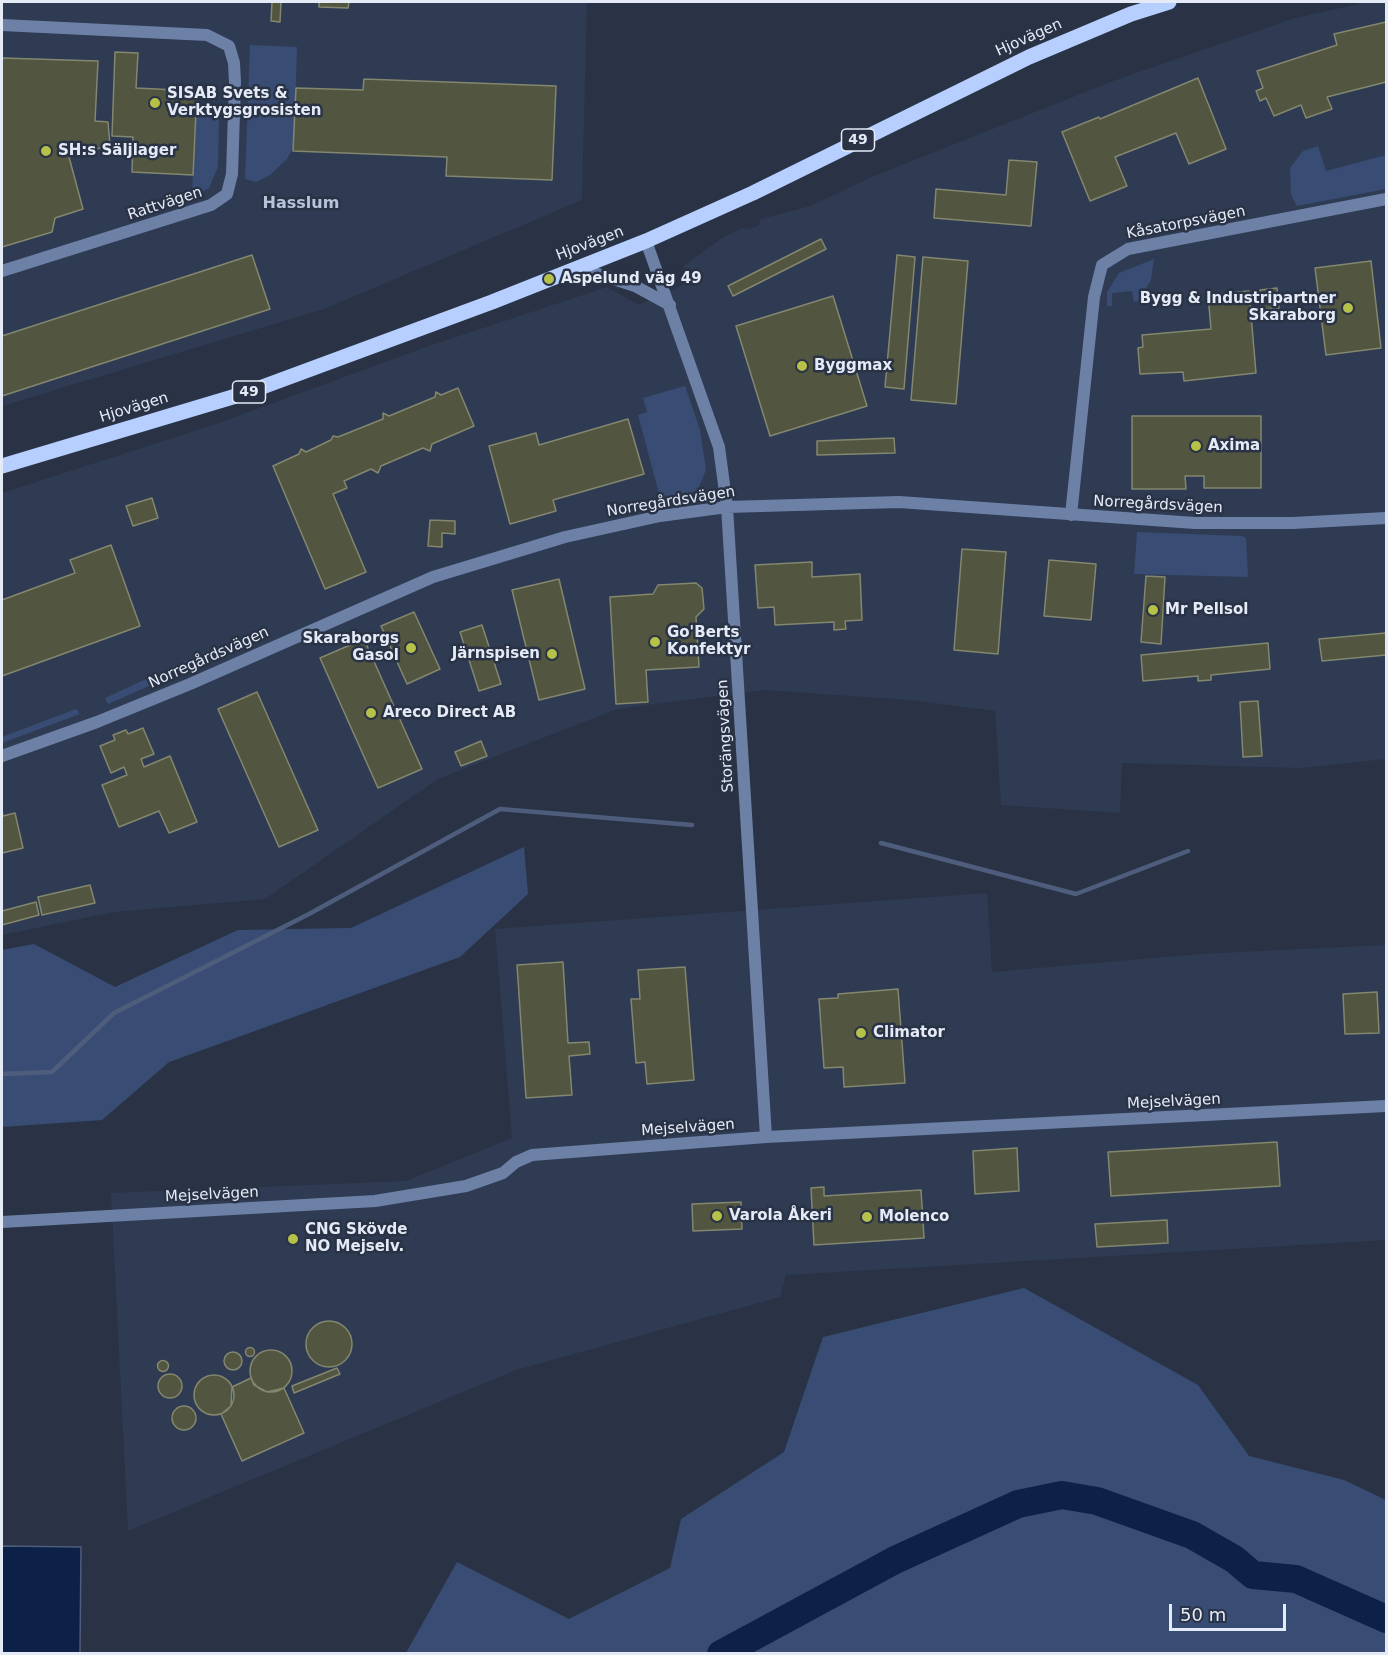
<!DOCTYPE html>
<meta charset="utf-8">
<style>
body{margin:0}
#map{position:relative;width:1388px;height:1655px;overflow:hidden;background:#293345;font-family:"DejaVu Sans",sans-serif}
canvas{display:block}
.frame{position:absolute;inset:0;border:3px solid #e4ebf7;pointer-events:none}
.scale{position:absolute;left:1169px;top:1604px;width:117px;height:27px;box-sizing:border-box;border:3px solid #e4ebf7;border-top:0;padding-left:8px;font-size:18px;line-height:21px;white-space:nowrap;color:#e4ebf7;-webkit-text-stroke:4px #293345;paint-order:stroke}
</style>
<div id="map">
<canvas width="1388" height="1655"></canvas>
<div class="frame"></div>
<div class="scale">50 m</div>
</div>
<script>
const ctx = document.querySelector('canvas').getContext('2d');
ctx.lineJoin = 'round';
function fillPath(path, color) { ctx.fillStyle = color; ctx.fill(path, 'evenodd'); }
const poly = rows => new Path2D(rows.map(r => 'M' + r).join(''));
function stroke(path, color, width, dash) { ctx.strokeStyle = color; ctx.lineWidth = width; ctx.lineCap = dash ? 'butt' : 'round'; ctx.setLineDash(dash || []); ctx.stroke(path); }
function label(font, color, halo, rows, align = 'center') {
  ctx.font = font + ' "DejaVu Sans",sans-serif'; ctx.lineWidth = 5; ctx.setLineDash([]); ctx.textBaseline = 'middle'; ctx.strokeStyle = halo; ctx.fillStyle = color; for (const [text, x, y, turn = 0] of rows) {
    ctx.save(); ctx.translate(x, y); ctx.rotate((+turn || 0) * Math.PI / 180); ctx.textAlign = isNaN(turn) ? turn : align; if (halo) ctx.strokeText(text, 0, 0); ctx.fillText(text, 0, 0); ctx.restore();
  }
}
const built = poly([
 [2,2,587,2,582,200,324,309,2,406],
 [1368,2,1386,2,1386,759,1300,768,1122,763,1120,813,1001,805,995,711,911,700,763,690,617,709,438,779,265,899,114,912,2,935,2,493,216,424,426,347,607,287,638,305,683,285,684,265,724,237,742,228,747,230,758,226,761,219,810,206,872,177,1113,81,1295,18],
 [987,893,992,972,1199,954,1386,945,1386,1240,786,1275,780,1297,516,1370,128,1531,111,1193,406,1181,512,1138,495,929]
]);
const green = poly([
 [250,45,297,47,294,146,287,159,270,175,256,182,245,179],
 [195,115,219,116,218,167,209,188,192,197],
 [1318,146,1326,171,1386,155,1386,189,1297,206,1291,194,1290,168,1303,151],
 [1154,259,1151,280,1138,301,1134,302,1132,291,1112,293,1112,306,1107,306,1107,292,1119,273],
 [685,386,700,430,706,470,698,489,684,497,661,501,638,415,647,412,643,398],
 [1137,532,1241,536,1246,538,1248,577,1134,574],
 [209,650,212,658,108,704,105,698],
 [76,709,80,714,2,743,2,737],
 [524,847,528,894,460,957,169,1062,102,1120,2,1127,2,950,34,944,115,987,238,930,351,928],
 [1024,1288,1198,1385,1249,1456,1344,1480,1386,1500,1386,1653,406,1653,457,1562,569,1619,670,1568,681,1519,784,1452,823,1337]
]);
const water = poly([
 [2,1546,81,1547,80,1653,2,1653,2,1546]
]);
const stream = poly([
 [881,843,1076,894,1188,851],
 [2,1074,52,1072,114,1013,309,914,500,809,692,825]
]);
const river = poly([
 [721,1654,895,1560,1018,1504,1062,1495,1097,1501,1192,1535,1234,1559,1253,1575,1296,1579,1386,1619]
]);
const building = poly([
 [272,2,281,2,280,22,271,21,272,2],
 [319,2,349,2,348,8,319,7,319,2],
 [1386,22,1386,82,1327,97,1332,109,1306,118,1301,105,1274,116,1266,98,1260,101,1256,91,1263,88,1257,71,1337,45,1334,34,1386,22],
 [115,52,138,53,136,88,197,91,193,175,132,172,133,137,112,136,115,52],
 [2,58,98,61,95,121,108,122,110,145,69,157,83,209,55,218,52,232,2,247,2,58],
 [1198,78,1226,149,1189,164,1176,133,1115,157,1127,186,1090,201,1062,132,1099,117,1100,119,1198,78],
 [364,79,556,86,552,180,446,176,447,157,293,151,296,88,363,90,364,79],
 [1009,160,1037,162,1031,226,934,218,936,189,1006,195,1009,160],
 [821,239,826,249,733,296,728,286,821,239],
 [252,255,270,309,2,396,2,336,252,255],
 [897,255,915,257,904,389,885,387,897,255],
 [923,257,968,261,956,404,911,400,923,257],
 [1371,261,1381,348,1326,355,1315,268,1371,261],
 [1277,288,1279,308,1261,309,1260,290,1277,288],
 [1249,291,1256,373,1184,381,1183,372,1140,374,1138,348,1143,347,1142,335,1211,329,1208,295,1249,291],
 [833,296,867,406,770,436,736,326,833,296],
 [458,388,474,426,432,444,430,451,423,448,381,466,378,473,371,469,344,481,347,488,333,494,366,572,325,589,273,466,299,454,301,449,306,452,331,440,333,436,338,437,383,419,383,413,389,416,435,397,436,392,441,395,458,388],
 [1132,416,1261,416,1261,488,1204,488,1204,476,1185,476,1186,489,1132,489,1132,416],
 [628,419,644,474,553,500,556,511,510,524,489,446,536,433,539,445,628,419],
 [894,438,895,453,817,455,817,441,894,438],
 [152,498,158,518,133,526,126,506,152,498],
 [430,520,455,521,455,534,442,533,442,547,428,546,430,520],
 [111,545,140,626,2,676,2,600,75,573,70,560,111,545],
 [962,549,1006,552,998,654,954,650,962,549],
 [1049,560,1096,564,1091,620,1044,616,1049,560],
 [812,562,812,577,860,574,862,620,845,621,846,629,834,630,834,622,775,625,774,607,758,608,755,565,812,562],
 [1146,576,1165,577,1161,644,1141,642,1146,576],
 [559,579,585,689,539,700,512,590,559,579],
 [696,583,702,588,704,609,696,617,699,667,646,670,648,702,616,704,610,597,653,594,658,585,696,583],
 [414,612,440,669,407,684,381,626,414,612],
 [482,625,501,684,479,691,460,632,482,625],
 [1386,633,1386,655,1322,661,1319,639,1386,633],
 [364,639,422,769,378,788,320,658,364,639],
 [1268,643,1270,669,1211,675,1211,680,1198,681,1198,676,1143,681,1141,655,1268,643],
 [257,692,318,830,279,847,218,709,257,692],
 [1258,701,1262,756,1243,757,1240,702,1258,701],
 [143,728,154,754,141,759,144,767,170,756,197,822,169,833,159,811,119,827,102,785,127,775,124,767,111,773,100,746,115,740,113,735,126,730,128,734,143,728],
 [481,741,487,756,461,766,455,752,481,741],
 [2,811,3,816,15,813,23,848,2,853,2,811],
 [90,885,95,903,42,915,38,897,90,885],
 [36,902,39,915,2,925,2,911,36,902],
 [563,962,568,1043,589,1042,590,1054,569,1056,572,1095,526,1098,517,965,563,962],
 [685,967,694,1080,647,1084,645,1062,636,1063,631,999,640,999,638,970,685,967],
 [898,989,905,1083,844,1087,843,1067,824,1068,819,999,838,998,838,994,898,989],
 [1377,992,1379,1033,1345,1034,1343,994,1377,992],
 [1277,1142,1280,1186,1111,1196,1108,1152,1277,1142],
 [1017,1148,1019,1191,975,1194,973,1151,1017,1148],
 [824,1187,824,1196,921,1190,924,1238,814,1245,811,1188,824,1187],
 [741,1202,742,1229,693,1231,692,1204,741,1202],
 [1167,1220,1168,1243,1097,1247,1095,1224,1167,1220],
 '306 1344a23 23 0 1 1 46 0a23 23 0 1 1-46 0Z',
 '245.5 1352a4.5 4.5 0 1 1 9 0a4.5 4.5 0 1 1-9 0Z',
 '250 1371a21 21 0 1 1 42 0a21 21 0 1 1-42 0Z',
 '224 1361a9 9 0 1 1 18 0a9 9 0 1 1-18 0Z',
 '157.5 1366a5.5 5.5 0 1 1 11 0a5.5 5.5 0 1 1-11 0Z',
 [337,1368,340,1374,294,1393,292,1386,337,1368],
 '158 1386a12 12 0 1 1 24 0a12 12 0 1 1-24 0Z',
 '194 1395a20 20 0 1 1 40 0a20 20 0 1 1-40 0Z',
 [251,1378,254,1385,267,1392,284,1388,304,1433,242,1461,221,1414,231,1406,232,1387,251,1378],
 '172 1418a12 12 0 1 1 24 0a12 12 0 1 1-24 0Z'
]);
const minor = poly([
 [2,25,207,35,229,46,234,63,235,82,232,174,227,194,211,205,2,271],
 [646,241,719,447,727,507,766,1137],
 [579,268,635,286,670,305],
 [1071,515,1094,297,1102,265,1128,249,1386,199],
 [2,756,97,722,190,684,433,577,565,537,660,516,727,507,899,502,1195,523,1293,523,1386,518],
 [2,1222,375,1201,466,1186,503,1173,516,1162,532,1155,766,1137,1386,1106]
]);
const primary = poly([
 [2,466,246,393,492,302,646,241,753,193,1029,57,1131,14,1169,2]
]);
const markers = [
 [155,103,6,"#b6c149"],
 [46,151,6,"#b6c149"],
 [549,279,6,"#b6c149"],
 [1348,308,6,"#b6c149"],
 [802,366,6,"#b6c149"],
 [1196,446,6,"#b6c149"],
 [1153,610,6,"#b6c149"],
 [655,642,6,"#b6c149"],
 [411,648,6,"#b6c149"],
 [552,654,6,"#b6c149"],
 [371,713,6,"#b6c149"],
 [861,1033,6,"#b6c149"],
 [717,1216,6,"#b6c149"],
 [867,1217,6,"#b6c149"],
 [293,1239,6,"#b6c149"]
];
const shields = [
 [858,140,33],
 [249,392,33]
];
const shieldNames = [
 ["49",858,140],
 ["49",249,392]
];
const streetNames = [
 ["Hjovägen",1029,38,-24],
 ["Rattvägen",165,204,-18],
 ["Kåsatorpsvägen",1186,223,-11],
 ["Hjovägen",590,244,-21],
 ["Hjovägen",134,408,-17],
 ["Norregårdsvägen",671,502,-9],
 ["Norregårdsvägen",1158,505,3],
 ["Norregårdsvägen",209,658,-24],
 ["Storängsvägen",726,736,-93],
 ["Mejselvägen",1174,1102,-3],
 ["Mejselvägen",688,1128,-4],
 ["Mejselvägen",212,1195,-3]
];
const poiNames = [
 ["SISAB Svets &",167,94],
 ["Verktygsgrosisten",167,111],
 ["SH:s Säljlager",58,151],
 ["Aspelund väg 49",561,279],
 ["Bygg & Industripartner",1336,299,"right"],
 ["Skaraborg",1336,316,"right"],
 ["Byggmax",814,366],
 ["Axima",1208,446],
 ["Mr Pellsol",1165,610],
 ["Go'Berts",667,633],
 ["Konfektyr",667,650],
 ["Skaraborgs",399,639,"right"],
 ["Gasol",399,656,"right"],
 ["Järnspisen",540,654,"right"],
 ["Areco Direct AB",383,713],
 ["Climator",873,1033],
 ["Varola Åkeri",729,1216],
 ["Molenco",879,1217],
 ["CNG Skövde",305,1230],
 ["NO Mejselv.",305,1247]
];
const neighbourhoodNames = [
 ["Hasslum",301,204]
];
fillPath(built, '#2e3b53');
fillPath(green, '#394d74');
fillPath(water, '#0d2048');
stroke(water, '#4e5d7c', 1.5);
stroke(stream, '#4e5d7c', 4.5);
stroke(river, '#0d2048', 28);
fillPath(building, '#52553f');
stroke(building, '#84876f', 1.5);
stroke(minor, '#6d81a7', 12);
stroke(primary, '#b6cffe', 15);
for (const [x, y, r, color] of markers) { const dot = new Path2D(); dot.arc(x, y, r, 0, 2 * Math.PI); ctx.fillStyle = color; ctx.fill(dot); stroke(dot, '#293345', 2); }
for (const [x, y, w] of shields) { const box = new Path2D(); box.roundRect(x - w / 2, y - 11, w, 22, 4.5); ctx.fillStyle = '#293345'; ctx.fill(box); stroke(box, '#e4ebf7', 1.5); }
label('bold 14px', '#e4ebf7', null, shieldNames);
label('15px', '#e4ebf7', '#293345', streetNames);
label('bold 15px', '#e4ebf7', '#293345', poiNames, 'left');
label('bold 16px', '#b6c3da', '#293345', neighbourhoodNames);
</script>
